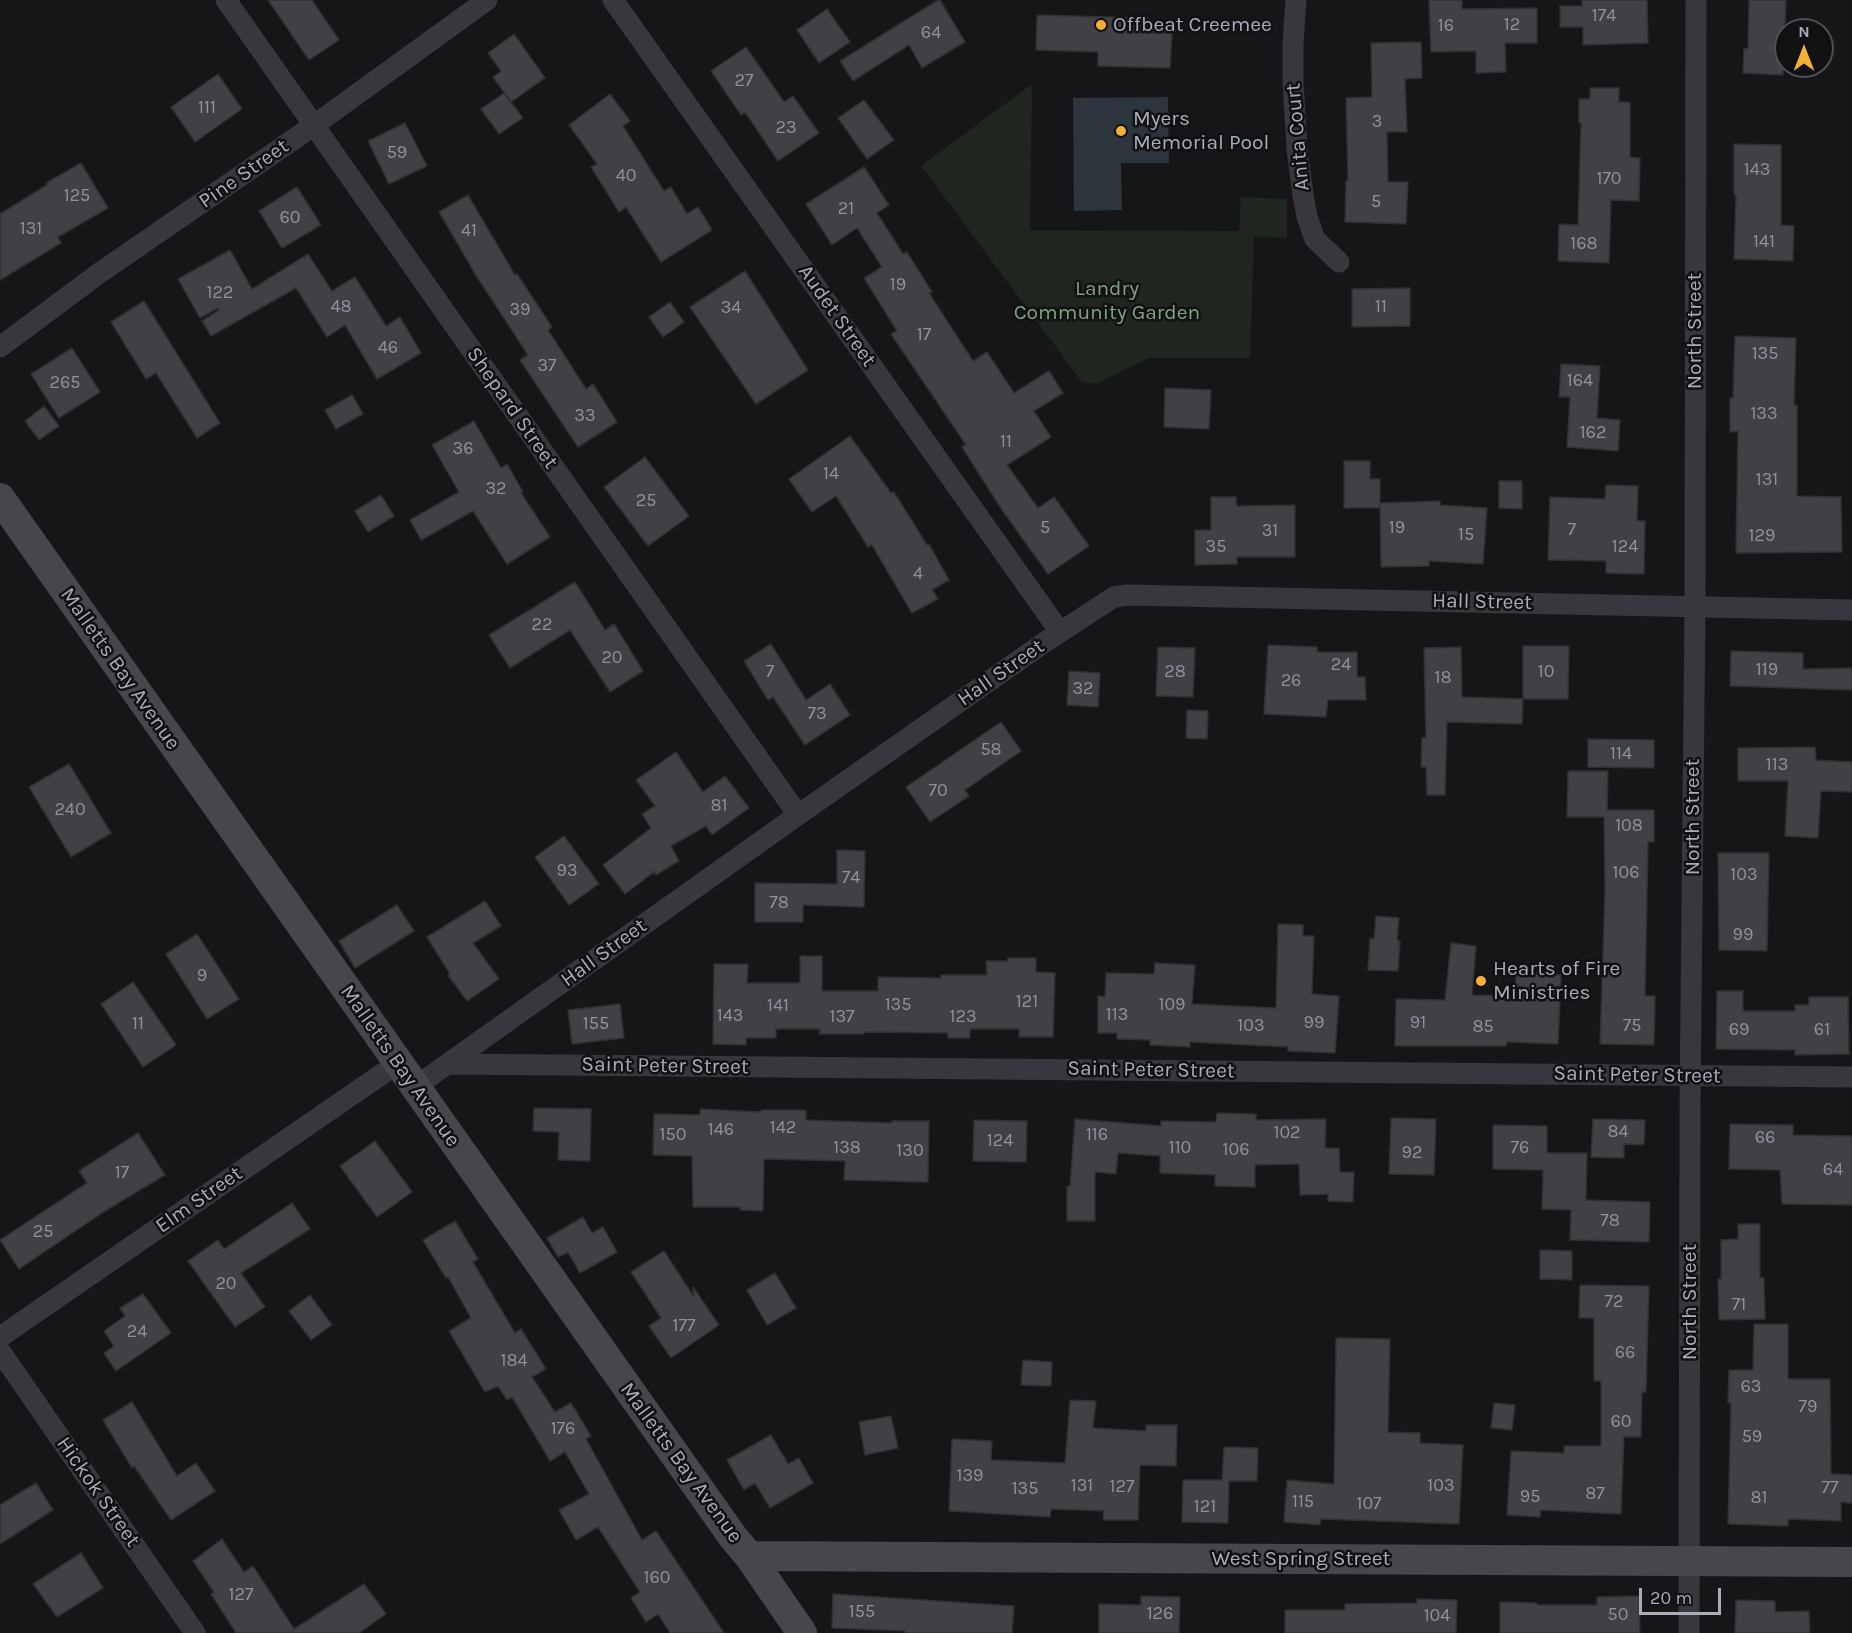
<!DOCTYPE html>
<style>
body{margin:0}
#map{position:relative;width:1852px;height:1633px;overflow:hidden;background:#161618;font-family:Karla,sans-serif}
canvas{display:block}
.north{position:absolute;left:1774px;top:18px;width:60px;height:60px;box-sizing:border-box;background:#111113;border:2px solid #4d4f55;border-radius:50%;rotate:0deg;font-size:16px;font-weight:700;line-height:24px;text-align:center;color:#a8adb8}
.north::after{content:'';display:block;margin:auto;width:21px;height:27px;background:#f2b134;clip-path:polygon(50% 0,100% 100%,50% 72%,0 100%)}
.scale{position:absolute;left:1639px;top:1588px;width:82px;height:27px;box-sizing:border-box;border:3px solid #a8adb8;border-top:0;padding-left:8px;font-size:18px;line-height:21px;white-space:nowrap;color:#a8adb8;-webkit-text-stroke:4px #111113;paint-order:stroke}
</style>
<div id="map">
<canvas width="1852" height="1633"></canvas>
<div class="north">N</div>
<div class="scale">20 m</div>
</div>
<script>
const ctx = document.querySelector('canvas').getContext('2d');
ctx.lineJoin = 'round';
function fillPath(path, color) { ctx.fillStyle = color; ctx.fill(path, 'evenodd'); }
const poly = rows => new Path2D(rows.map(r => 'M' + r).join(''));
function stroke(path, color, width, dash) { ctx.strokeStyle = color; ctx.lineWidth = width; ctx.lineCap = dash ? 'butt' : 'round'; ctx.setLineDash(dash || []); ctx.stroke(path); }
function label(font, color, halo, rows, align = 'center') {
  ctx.font = font + ' Karla,sans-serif'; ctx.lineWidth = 5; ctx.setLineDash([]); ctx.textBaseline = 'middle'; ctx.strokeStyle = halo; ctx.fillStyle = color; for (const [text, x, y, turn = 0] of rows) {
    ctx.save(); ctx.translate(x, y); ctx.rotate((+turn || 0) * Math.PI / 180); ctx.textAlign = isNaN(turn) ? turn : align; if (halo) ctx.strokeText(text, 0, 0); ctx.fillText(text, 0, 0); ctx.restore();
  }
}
const green = poly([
 [1032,84,1030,230,1239,231,1241,197,1287,199,1287,238,1254,237,1250,358,1149,358,1096,384,1082,382,921,166]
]);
const water = poly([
 [1168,97,1169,163,1121,163,1122,210,1074,211,1073,98]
]);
const building = poly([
 [268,0,312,0,339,40,309,60,268,0],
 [938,0,940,0,965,42,922,68,909,45,853,81,840,61,938,0],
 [1429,0,1462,0,1462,9,1537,8,1537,43,1505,43,1506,72,1476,73,1476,51,1431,52,1429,0],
 [1582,0,1647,0,1648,43,1583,45,1583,27,1560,27,1560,6,1582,6,1582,0],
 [1749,0,1786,0,1783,75,1743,73,1744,48,1748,49,1749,0],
 [827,9,850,42,819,63,797,30,827,9],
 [1037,15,1148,18,1147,33,1172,33,1170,68,1098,66,1098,52,1036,50,1037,15],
 [514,34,545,78,511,102,493,77,501,71,488,53,514,34],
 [1421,42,1422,78,1405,79,1407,132,1387,132,1388,182,1408,182,1406,224,1345,222,1346,181,1348,181,1346,98,1372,97,1371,43,1421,42],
 [746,47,784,102,793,96,819,133,778,161,745,112,741,115,711,71,746,47],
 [218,74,242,109,195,142,171,107,218,74],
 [1590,88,1619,88,1619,102,1630,102,1630,157,1640,158,1639,201,1611,200,1609,263,1558,261,1559,224,1578,225,1581,123,1579,123,1579,99,1590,99,1590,88],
 [504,93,523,118,499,134,481,109,504,93],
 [610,94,630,121,623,126,664,191,671,187,687,214,698,207,712,230,661,262,626,207,619,212,591,167,597,164,569,125,610,94],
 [864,100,894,140,867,159,838,118,864,100],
 [405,123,427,166,389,184,368,141,405,123],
 [1734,144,1781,145,1781,225,1794,226,1793,261,1734,259,1736,195,1734,195,1734,144],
 [81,163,108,208,58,237,61,243,0,280,0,214,47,185,46,183,81,163],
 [864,167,889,205,877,213,903,254,907,252,932,292,929,293,973,361,987,352,1014,393,1049,371,1063,393,1034,411,1051,437,1007,465,1038,508,1054,497,1089,546,1048,574,1002,510,962,447,966,445,891,334,897,331,864,278,882,267,857,228,832,245,806,204,864,167],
 [297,187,321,225,282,248,259,211,297,187],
 [468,195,515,275,517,274,552,327,548,330,586,389,593,384,617,422,578,447,520,360,528,355,477,277,439,212,468,195],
 [230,250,252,289,308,254,332,291,355,277,386,326,400,317,421,353,377,379,345,325,327,337,296,288,211,336,202,321,219,310,218,308,200,318,178,279,230,250],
 [745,271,808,370,756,404,690,307,745,271],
 [1410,288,1410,326,1352,327,1352,289,1410,288],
 [144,301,220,423,197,438,156,373,146,379,111,322,144,301],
 [670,302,684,322,663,337,649,317,670,302],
 [1735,336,1796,338,1794,405,1797,405,1797,496,1841,497,1842,552,1736,553,1738,431,1730,432,1730,398,1733,398,1735,336],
 [72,348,100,392,59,418,31,374,72,348],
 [1561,364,1600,366,1597,418,1620,420,1618,451,1567,447,1570,397,1559,397,1561,364],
 [1165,388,1211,390,1209,429,1164,427,1165,388],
 [352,395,363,414,336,429,325,410,352,395],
 [44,406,59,426,39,440,25,421,44,406],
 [474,421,501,468,507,464,523,492,521,493,550,537,507,564,473,511,421,540,410,520,459,492,432,445,474,421],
 [850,436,891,493,894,492,927,545,929,544,949,580,932,590,938,599,912,613,872,545,868,547,836,496,812,512,789,479,850,436],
 [645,457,689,516,648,546,604,487,645,457],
 [1344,461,1370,461,1370,479,1380,479,1380,503,1440,501,1440,505,1487,508,1483,564,1429,561,1429,566,1381,567,1380,504,1380,508,1344,508,1344,461],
 [1499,481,1522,481,1522,509,1499,508,1499,481],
 [1606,485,1638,486,1637,521,1645,521,1644,574,1606,573,1606,561,1548,560,1550,497,1605,499,1606,485],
 [381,495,394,516,368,532,355,511,381,495],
 [1211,497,1236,497,1237,506,1295,505,1295,557,1237,557,1237,564,1195,565,1195,530,1211,530,1211,497],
 [575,582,605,630,614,624,643,671,610,692,570,630,510,668,489,635,575,582],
 [771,644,806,700,830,684,850,715,805,745,773,697,768,700,744,661,771,644],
 [1268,645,1317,647,1317,652,1357,652,1357,677,1365,677,1366,700,1328,700,1326,717,1264,714,1268,645],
 [1523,646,1569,646,1568,699,1523,699,1523,646],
 [1158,647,1195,648,1193,697,1156,696,1158,647],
 [1461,647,1462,697,1523,699,1522,724,1447,722,1445,795,1427,795,1426,767,1421,767,1422,738,1426,738,1424,648,1461,647],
 [1731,651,1803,653,1803,669,1852,668,1852,690,1730,686,1731,651],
 [1069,671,1100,673,1098,707,1067,705,1069,671],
 [1187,710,1208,711,1207,739,1186,738,1187,710],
 [1001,722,1021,751,965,790,969,796,930,822,906,787,1001,722],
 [1588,739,1654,740,1654,768,1588,767,1588,739],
 [1815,747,1816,760,1852,762,1852,792,1821,791,1818,838,1785,836,1788,781,1738,781,1738,748,1815,747],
 [676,752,703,792,725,776,749,808,712,835,706,826,671,846,679,861,656,875,654,872,625,894,603,865,651,828,642,814,655,806,636,780,676,752],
 [69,764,111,833,71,857,29,787,69,764],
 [1568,771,1608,771,1607,810,1654,810,1654,842,1648,842,1645,996,1655,996,1654,1045,1600,1044,1605,889,1604,817,1567,817,1568,771],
 [564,836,599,884,569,905,535,857,564,836],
 [837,850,865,851,864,907,803,905,803,922,755,922,755,883,837,884,837,850],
 [1718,853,1769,853,1767,951,1719,950,1718,853],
 [485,901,501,926,473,943,499,979,467,1001,448,975,450,974,427,937,485,901],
 [397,905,414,931,355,968,339,941,397,905],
 [1376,916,1399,918,1397,940,1400,941,1398,971,1368,970,1370,938,1374,939,1376,916],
 [1278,924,1303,925,1303,936,1314,936,1312,994,1339,996,1335,1053,1288,1051,1288,1047,1190,1042,1190,1047,1150,1045,1150,1040,1117,1039,1117,1033,1098,1033,1098,996,1105,997,1106,973,1154,974,1155,963,1195,965,1192,1004,1276,1008,1278,924],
 [197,934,239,999,207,1019,166,954,197,934],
 [1451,943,1476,946,1472,995,1515,996,1516,972,1561,975,1558,1044,1507,1042,1506,1046,1395,1046,1396,999,1445,1000,1451,943],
 [800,956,822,956,822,991,878,991,878,977,941,978,941,975,987,975,986,961,1008,961,1008,958,1036,958,1036,972,1055,973,1053,1037,1019,1037,1019,1029,970,1029,970,1038,948,1038,948,1033,864,1032,864,1034,819,1034,820,1029,776,1029,776,1038,746,1038,746,1045,713,1044,714,964,748,964,747,983,800,983,800,956],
 [133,982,176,1045,143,1067,101,1004,133,982],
 [1717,991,1743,991,1743,1011,1795,1011,1795,1005,1809,1005,1809,997,1848,997,1849,1054,1795,1055,1795,1050,1716,1049,1717,991],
 [620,1004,624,1038,572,1044,568,1010,620,1004],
 [534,1108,591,1109,590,1161,558,1160,559,1132,533,1131,534,1108],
 [700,1109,761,1112,761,1110,806,1110,806,1120,892,1123,892,1121,929,1121,928,1182,844,1180,845,1161,764,1159,763,1211,740,1210,740,1207,693,1207,692,1156,653,1155,654,1114,700,1115,700,1109],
 [1217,1113,1256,1114,1256,1120,1326,1119,1325,1148,1339,1148,1340,1172,1354,1172,1353,1202,1328,1201,1328,1194,1300,1195,1299,1164,1255,1165,1255,1187,1215,1186,1215,1175,1160,1173,1160,1156,1118,1153,1116,1174,1095,1172,1095,1221,1067,1221,1067,1186,1070,1186,1075,1119,1161,1126,1161,1121,1216,1122,1217,1113],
 [1391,1118,1436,1119,1434,1175,1389,1174,1391,1118],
 [1593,1119,1645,1120,1644,1145,1624,1144,1624,1158,1591,1157,1593,1119],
 [974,1120,1027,1121,1026,1162,973,1161,974,1120],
 [1730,1124,1793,1125,1793,1135,1852,1136,1852,1205,1782,1204,1780,1170,1729,1169,1730,1124],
 [1493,1125,1547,1126,1547,1153,1587,1153,1586,1200,1650,1202,1649,1242,1570,1240,1571,1210,1542,1209,1543,1170,1493,1169,1493,1125],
 [138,1133,165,1175,105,1211,19,1269,0,1240,87,1183,79,1171,138,1133],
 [375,1141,412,1192,377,1217,340,1166,375,1141],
 [292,1203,310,1229,241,1273,265,1307,235,1327,188,1261,218,1240,224,1249,292,1203],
 [583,1217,592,1233,603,1227,617,1252,580,1273,568,1252,558,1257,547,1238,583,1217],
 [455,1221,478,1259,473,1262,515,1333,521,1329,546,1369,532,1377,555,1412,571,1403,591,1436,586,1439,642,1540,656,1531,724,1633,670,1633,658,1614,646,1622,631,1598,640,1592,598,1527,576,1540,559,1510,589,1494,565,1452,550,1461,512,1397,507,1400,498,1386,485,1392,449,1331,471,1318,448,1277,446,1278,423,1240,455,1221],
 [1738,1224,1760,1224,1760,1278,1764,1278,1765,1319,1719,1320,1718,1279,1721,1279,1721,1240,1738,1239,1738,1224],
 [1540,1250,1572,1251,1572,1280,1540,1279,1540,1250],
 [664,1251,694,1297,693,1287,719,1325,671,1358,649,1326,661,1318,631,1272,664,1251],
 [775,1273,796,1308,767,1325,747,1290,775,1273],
 [1580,1285,1649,1286,1646,1392,1642,1392,1641,1437,1624,1437,1621,1514,1541,1510,1540,1517,1507,1515,1511,1451,1564,1453,1564,1446,1601,1446,1601,1381,1594,1381,1594,1318,1579,1318,1580,1285],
 [143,1294,171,1333,116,1371,104,1353,114,1346,104,1331,125,1316,120,1308,143,1294],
 [310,1295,332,1325,311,1340,289,1311,310,1295],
 [1754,1324,1788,1324,1788,1379,1830,1379,1831,1474,1852,1475,1852,1503,1841,1502,1841,1521,1788,1519,1788,1526,1728,1524,1731,1403,1728,1403,1729,1370,1753,1370,1754,1324],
 [1336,1338,1390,1339,1388,1432,1420,1433,1420,1443,1463,1445,1459,1524,1321,1519,1320,1525,1284,1522,1287,1480,1334,1484,1336,1338],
 [1023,1360,1052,1362,1051,1386,1021,1385,1023,1360],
 [1070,1400,1096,1401,1093,1428,1146,1431,1146,1425,1177,1425,1176,1466,1140,1465,1138,1520,1103,1520,1104,1511,1051,1509,1050,1517,949,1511,952,1439,992,1441,991,1460,1065,1463,1070,1400],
 [132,1402,177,1476,196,1463,215,1491,171,1520,134,1466,132,1468,103,1420,132,1402],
 [1494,1403,1515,1405,1512,1430,1491,1428,1494,1403],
 [891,1416,898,1448,865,1455,859,1422,891,1416],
 [771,1435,788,1464,799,1458,813,1483,770,1508,755,1483,744,1490,727,1460,771,1435],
 [1224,1447,1258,1448,1257,1481,1229,1481,1228,1523,1182,1522,1183,1480,1222,1480,1224,1447],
 [36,1483,53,1510,0,1544,0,1505,36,1483],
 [222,1539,244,1572,253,1566,294,1629,364,1584,386,1614,359,1633,236,1633,211,1594,214,1592,193,1561,222,1539],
 [81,1553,103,1588,57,1617,33,1584,81,1553],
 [833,1594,1014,1606,1012,1633,905,1633,905,1631,832,1628,833,1594],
 [1141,1596,1180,1597,1179,1633,1099,1633,1099,1604,1141,1605,1141,1596],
 [1639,1596,1640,1633,1500,1633,1500,1602,1537,1603,1537,1605,1597,1605,1597,1597,1639,1596],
 [1417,1599,1457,1600,1456,1633,1285,1633,1285,1610,1345,1610,1345,1604,1417,1603,1417,1599],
 [1736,1600,1775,1601,1775,1612,1809,1611,1810,1633,1735,1633,1736,1600]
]);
const street = poly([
 [226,0,798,815],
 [613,0,1060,632],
 [1296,0,1293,44,1293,81,1297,149,1303,195,1307,217,1315,239,1339,262],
 [0,347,98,274,313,126,487,0],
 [449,1064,1852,1077],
 [415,1087,798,815,1045,642,1114,597,1127,595,1852,610],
 [0,1337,398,1063],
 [0,1351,195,1633],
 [1689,1633,1690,1106,1695,606,1696,0]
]);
const secondary = poly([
 [0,498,733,1537,749,1556,802,1633],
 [749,1556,1852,1562]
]);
const markers = [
 [1101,25,6,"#f2b134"],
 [1121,131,6,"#f2b134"],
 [1481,981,6,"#f2b134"]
];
const numberNames = [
 ["174",1604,16],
 ["12",1512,25],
 ["16",1446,26],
 ["64",931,33],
 ["27",744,81],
 ["111",207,108],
 ["3",1377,122],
 ["23",786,128],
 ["59",397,153],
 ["143",1757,170],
 ["40",626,176],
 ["170",1609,179],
 ["125",77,196],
 ["5",1376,202],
 ["21",846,209],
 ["60",290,218],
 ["131",31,229],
 ["41",469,231],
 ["141",1764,242],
 ["168",1584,244],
 ["19",898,285],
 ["122",220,293],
 ["48",341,307],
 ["11",1381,307],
 ["34",731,308],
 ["39",520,310],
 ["17",924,335],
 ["46",388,348],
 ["135",1765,354],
 ["37",547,366],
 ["164",1580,381],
 ["265",65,383],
 ["133",1764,414],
 ["33",585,416],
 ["162",1593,433],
 ["11",1006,442],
 ["36",463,449],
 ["14",831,474],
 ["131",1767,480],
 ["32",496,489],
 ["25",646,501],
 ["5",1045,528],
 ["19",1397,528],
 ["7",1572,530],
 ["31",1270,531],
 ["15",1466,535],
 ["129",1762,536],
 ["35",1216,547],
 ["124",1625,547],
 ["4",918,574],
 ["22",542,625],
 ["20",612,658],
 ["24",1341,665],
 ["119",1767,670],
 ["7",770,672],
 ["28",1175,672],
 ["10",1546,672],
 ["18",1443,678],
 ["26",1291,681],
 ["32",1083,689],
 ["73",817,714],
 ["58",991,750],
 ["114",1621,754],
 ["113",1777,765],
 ["70",938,791],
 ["81",719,806],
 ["240",70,810],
 ["108",1629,826],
 ["93",567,871],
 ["106",1626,873],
 ["103",1744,875],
 ["74",851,878],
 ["78",779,903],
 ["99",1743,935],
 ["9",202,976],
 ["121",1027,1002],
 ["135",898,1005],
 ["109",1172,1005],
 ["141",778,1006],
 ["113",1117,1015],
 ["143",730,1016],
 ["137",842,1017],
 ["123",963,1017],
 ["99",1314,1023],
 ["91",1418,1023],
 ["11",138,1024],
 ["155",596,1024],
 ["103",1251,1026],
 ["75",1632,1026],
 ["85",1483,1027],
 ["69",1739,1030],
 ["61",1822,1030],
 ["142",783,1128],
 ["146",721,1130],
 ["84",1618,1132],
 ["102",1287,1133],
 ["150",673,1135],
 ["116",1097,1135],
 ["66",1765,1138],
 ["124",1000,1141],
 ["138",847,1148],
 ["110",1180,1148],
 ["76",1520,1148],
 ["106",1236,1150],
 ["130",910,1151],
 ["92",1412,1153],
 ["64",1833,1170],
 ["17",122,1173],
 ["78",1610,1221],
 ["25",43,1232],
 ["20",226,1284],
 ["72",1614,1302],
 ["71",1739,1305],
 ["177",684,1326],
 ["24",137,1332],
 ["66",1625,1353],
 ["184",514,1361],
 ["63",1751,1387],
 ["79",1808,1407],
 ["60",1621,1422],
 ["176",563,1429],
 ["59",1752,1437],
 ["139",970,1476],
 ["131",1082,1486],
 ["103",1441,1486],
 ["127",1122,1487],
 ["77",1830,1488],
 ["135",1025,1489],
 ["87",1595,1494],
 ["95",1530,1497],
 ["81",1759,1498],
 ["115",1303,1502],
 ["107",1369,1504],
 ["121",1205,1507],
 ["160",657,1578],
 ["127",241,1595],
 ["155",862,1612],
 ["126",1160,1614],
 ["50",1618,1615],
 ["104",1437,1616]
];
const poiNames = [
 ["Offbeat Creemee",1113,25],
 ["Myers",1133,119],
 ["Memorial Pool",1133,143],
 ["Hearts of Fire",1493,969],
 ["Ministries",1493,993]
];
const streetNames = [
 ["Anita Court",1298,137,-95],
 ["Pine Street",244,174,-35],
 ["Audet Street",837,316,55],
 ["North Street",1695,331,-90],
 ["Shepard Street",512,408,55],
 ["Hall Street",1482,602,1],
 ["Malletts Bay Avenue",120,669,55],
 ["Hall Street",1001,673,-35],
 ["North Street",1693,817,-90],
 ["Hall Street",604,953,-36],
 ["Malletts Bay Avenue",400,1066,55],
 ["Saint Peter Street",665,1066,1],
 ["Saint Peter Street",1151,1070,1],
 ["Saint Peter Street",1637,1075,1],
 ["Elm Street",199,1200,-35],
 ["North Street",1690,1302,-90],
 ["Malletts Bay Avenue",681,1463,54],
 ["Hickok Street",98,1492,55],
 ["West Spring Street",1301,1559]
];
const parkNames = [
 ["Landry",1107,289],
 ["Community Garden",1107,313]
];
fillPath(green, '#1e261f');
fillPath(water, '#2c353c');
fillPath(building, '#404145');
stroke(building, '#303034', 1.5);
stroke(street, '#37383d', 21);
stroke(secondary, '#45474d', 30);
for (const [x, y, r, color] of markers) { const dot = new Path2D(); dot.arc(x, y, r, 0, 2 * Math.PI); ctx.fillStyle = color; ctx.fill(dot); stroke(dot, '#111113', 2); }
label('18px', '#8e929b', null, numberNames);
label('21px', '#a8adb8', '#111113', poiNames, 'left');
label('21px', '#a8adb8', '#111113', streetNames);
label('21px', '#7fa381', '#111113', parkNames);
</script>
